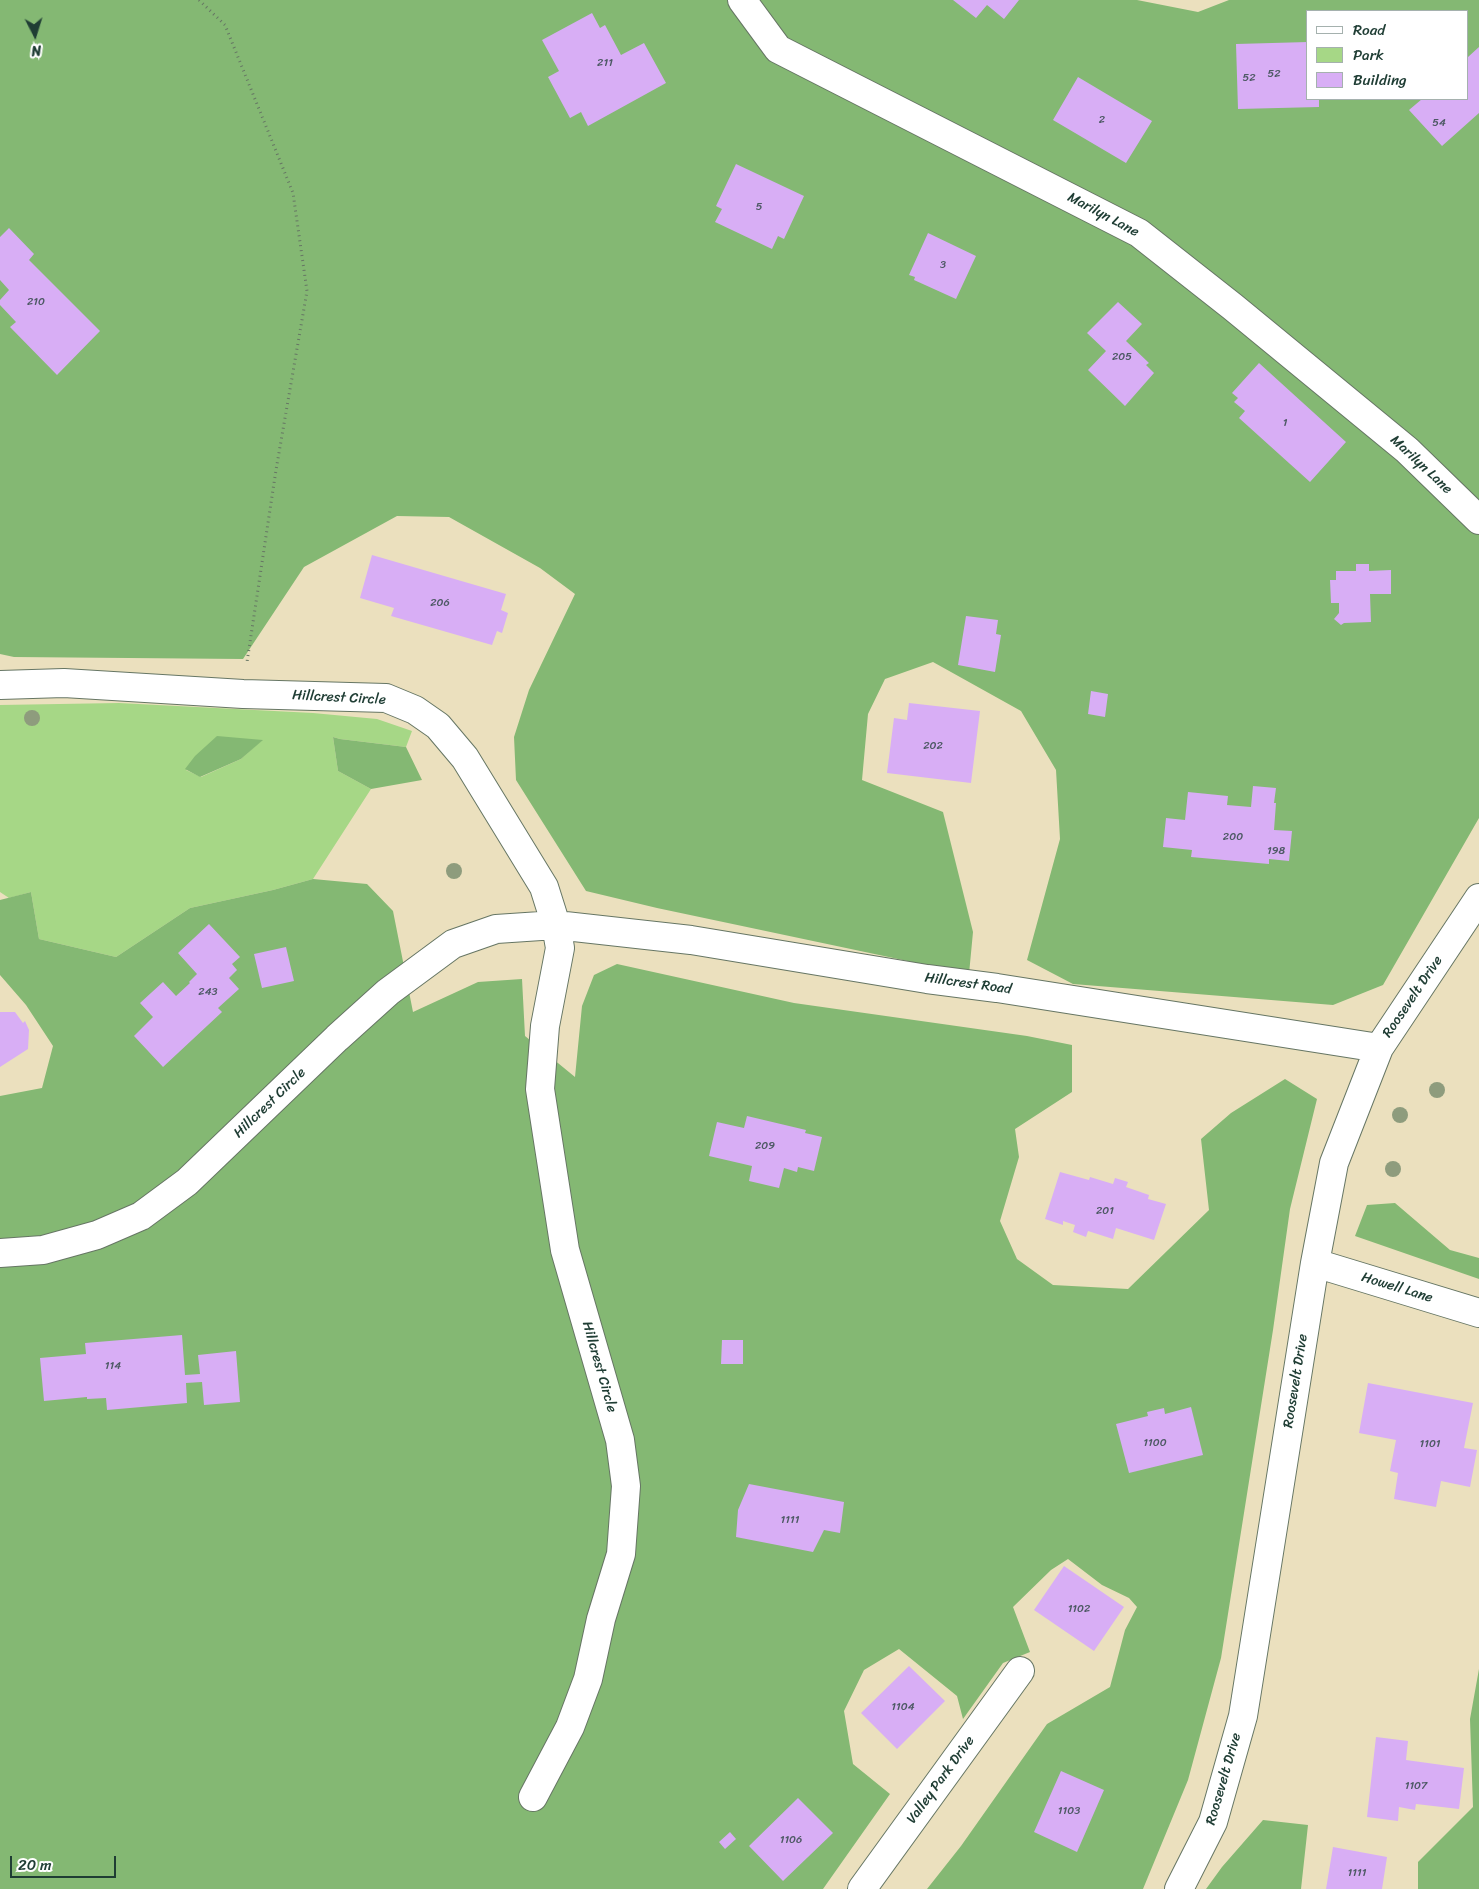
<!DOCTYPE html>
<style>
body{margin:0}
#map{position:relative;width:1479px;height:1889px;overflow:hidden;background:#ebe0be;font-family:Sriracha,sans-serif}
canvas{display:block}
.legend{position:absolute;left:1306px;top:10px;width:162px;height:90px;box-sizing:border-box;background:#fff;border:1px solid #a5b1ae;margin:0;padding:6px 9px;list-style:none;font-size:15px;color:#1f3d34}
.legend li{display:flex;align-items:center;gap:10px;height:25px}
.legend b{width:25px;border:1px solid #a5b1ae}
.north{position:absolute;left:10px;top:10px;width:50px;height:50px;-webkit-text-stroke:4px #fff;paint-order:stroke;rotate:175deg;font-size:14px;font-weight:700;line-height:20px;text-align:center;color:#1f3d34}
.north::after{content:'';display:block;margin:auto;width:18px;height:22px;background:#1f3d34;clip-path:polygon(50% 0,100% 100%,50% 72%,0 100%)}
.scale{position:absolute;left:10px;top:1856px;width:106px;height:22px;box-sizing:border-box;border:2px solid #1f3d34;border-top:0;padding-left:6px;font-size:15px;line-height:18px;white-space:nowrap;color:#1f3d34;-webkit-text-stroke:4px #fff;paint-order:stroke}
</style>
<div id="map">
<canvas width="1479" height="1889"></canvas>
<ul class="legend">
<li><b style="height:6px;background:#fff"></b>Road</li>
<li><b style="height:14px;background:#a6d786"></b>Park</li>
<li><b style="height:14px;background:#d8aef5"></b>Building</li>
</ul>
<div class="north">N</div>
<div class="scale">20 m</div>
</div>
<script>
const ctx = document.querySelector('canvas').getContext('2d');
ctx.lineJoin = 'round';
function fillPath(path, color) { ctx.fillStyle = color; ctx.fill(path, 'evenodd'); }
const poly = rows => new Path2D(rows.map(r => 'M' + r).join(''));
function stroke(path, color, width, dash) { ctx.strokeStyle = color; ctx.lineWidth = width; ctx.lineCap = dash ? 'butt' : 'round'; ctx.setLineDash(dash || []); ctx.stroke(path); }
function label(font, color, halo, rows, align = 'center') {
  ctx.font = font + ' Sriracha,sans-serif'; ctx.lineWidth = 4; ctx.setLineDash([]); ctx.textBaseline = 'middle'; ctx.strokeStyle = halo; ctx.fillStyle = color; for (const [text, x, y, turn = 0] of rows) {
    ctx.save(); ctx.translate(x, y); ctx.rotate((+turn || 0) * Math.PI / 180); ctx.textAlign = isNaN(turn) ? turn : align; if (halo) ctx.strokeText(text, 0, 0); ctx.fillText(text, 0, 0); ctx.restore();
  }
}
const green = poly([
 [119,703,313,713,377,719,412,731,406,747,340,739,333,737,338,771,371,789,313,879,273,890,190,908,116,957,39,939,31,892,9,898,0,892,0,705],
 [262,740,241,759,201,777,186,770]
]);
const forest = poly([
 [0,0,1137,0,1198,12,1229,0,1479,0,1479,818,1383,985,1333,1005,1073,984,1027,960,1060,839,1056,770,1021,711,933,662,885,679,868,714,862,780,943,812,973,932,969,974,657,908,586,891,516,780,514,737,529,690,575,594,540,568,449,517,397,516,304,567,243,659,14,657,0,654],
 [1308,11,1468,11,1468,99,1308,99],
 [217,736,263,740,241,759,200,777,185,769,195,756],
 [333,737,340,739,406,747,422,780,371,789,338,771],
 [313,879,367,884,393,911,413,1012,478,982,522,979,525,1036,575,1077,582,1006,594,975,617,964,794,1003,1027,1036,1072,1045,1072,1092,1015,1129,1019,1157,1000,1221,1017,1259,1053,1285,1128,1289,1209,1210,1201,1139,1231,1113,1285,1079,1317,1099,1290,1209,1273,1330,1221,1658,1188,1780,1143,1889,927,1889,961,1846,1047,1724,1110,1687,1125,1630,1137,1607,1129,1598,1102,1585,1068,1559,1051,1570,1013,1607,1030,1652,1003,1663,963,1719,957,1696,899,1649,864,1670,844,1711,853,1764,890,1794,823,1889,0,1889,0,1096,42,1088,53,1046,26,1005,0,975,0,900,31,892,39,939,116,957,190,908,273,890],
 [1395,1203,1450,1250,1479,1258,1479,1279,1355,1236,1367,1205],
 [1479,1669,1479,1889,1418,1889,1418,1862,1473,1807,1470,1719],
 [1263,1820,1308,1825,1301,1889,1206,1889,1222,1867]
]);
const building = poly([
 [953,0,1019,0,1004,19,987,5,976,18],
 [592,13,600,28,605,25,621,55,644,43,666,83,588,126,581,112,570,118,548,77,559,71,542,40],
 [1308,42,1308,99,1319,99,1319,107,1238,109,1236,44],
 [1479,47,1479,113,1442,146,1409,110,1422,99,1468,99,1468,57],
 [1078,77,1152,121,1126,163,1053,120],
 [736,164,804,196,784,239,778,236,772,249,715,222,722,209,716,206],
 [9,228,34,254,29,260,100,331,57,375,10,327,16,322,0,305,0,300,9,290,0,280,0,237],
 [928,233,976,256,956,299,914,280,915,277,909,275],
 [1118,302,1142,324,1126,341,1149,363,1146,365,1154,373,1125,406,1088,370,1106,351,1087,333],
 [1259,363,1346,442,1310,482,1239,418,1245,411,1234,402,1238,398,1232,393],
 [372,555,506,594,501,610,508,613,502,633,497,631,492,645,391,616,394,608,360,598],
 [1356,564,1369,564,1369,571,1391,570,1391,594,1370,594,1371,622,1344,623,1341,625,1334,619,1339,613,1339,603,1331,603,1330,580,1336,580,1336,571,1356,571],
 [966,616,998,620,996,634,1001,635,995,672,958,665],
 [1091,691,1108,694,1105,717,1088,714],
 [909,703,980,711,971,783,887,773,894,718,907,720],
 [1253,786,1276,788,1274,803,1276,803,1274,830,1292,831,1289,861,1269,859,1269,864,1191,857,1192,850,1163,847,1166,818,1185,820,1188,792,1228,796,1227,805,1251,807],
 [209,924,240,957,232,964,237,970,229,978,239,989,218,1008,222,1012,163,1067,134,1036,153,1017,140,1003,163,982,176,996,190,983,189,982,197,974,178,953],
 [286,947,294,981,262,988,254,954],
 [0,1012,15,1012,23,1023,25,1021,29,1030,28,1049,0,1067],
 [747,1116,806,1130,805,1133,822,1137,814,1171,798,1167,797,1172,784,1168,779,1188,749,1181,752,1166,709,1156,717,1122,744,1128],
 [1060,1172,1089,1180,1090,1177,1113,1184,1115,1178,1128,1182,1126,1187,1149,1195,1148,1199,1166,1204,1154,1240,1116,1228,1113,1239,1088,1231,1086,1237,1073,1232,1075,1225,1063,1221,1063,1225,1045,1219],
 [182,1335,185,1375,200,1374,198,1355,236,1351,240,1402,204,1405,202,1382,186,1383,187,1403,107,1410,106,1398,87,1399,87,1397,44,1401,40,1358,86,1354,85,1343],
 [722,1340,743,1340,743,1364,721,1364],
 [1368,1383,1473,1403,1464,1448,1477,1450,1470,1487,1441,1481,1436,1507,1394,1499,1398,1473,1390,1471,1396,1440,1359,1433],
 [1191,1407,1203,1455,1129,1473,1116,1424,1148,1416,1147,1412,1164,1408,1165,1414],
 [749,1484,844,1502,840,1533,824,1530,813,1552,736,1537,738,1510],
 [1064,1566,1124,1607,1094,1651,1034,1610],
 [909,1666,945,1701,897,1749,861,1713],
 [1376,1737,1408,1741,1406,1760,1464,1768,1459,1809,1416,1804,1415,1810,1399,1807,1398,1821,1367,1817],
 [1061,1771,1104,1790,1077,1852,1034,1832],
 [798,1798,833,1833,783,1881,749,1846],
 [730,1832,736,1839,725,1849,719,1842],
 [1333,1847,1387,1857,1382,1889,1326,1889]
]);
const path = poly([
 [199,0,225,25,293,193,307,291,276,470,247,662]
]);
const street = poly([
 [742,0,778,49,1139,233,1233,307,1407,450,1479,520],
 [0,685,64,683,243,694,386,698,415,710,438,726,465,758,544,887,556,925,496,929,453,944,388,992,337,1038,187,1182,141,1216,97,1235,43,1250,0,1253],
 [1315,1263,1479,1313],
 [533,1797,570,1727,588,1679,601,1619,621,1554,626,1486,620,1440,565,1250,540,1089,545,1026,560,948,556,925,691,940,927,979,997,988,1379,1048],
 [862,1889,1020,1671],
 [1179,1889,1213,1822,1243,1716,1315,1263,1334,1163,1379,1048,1479,898]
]);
const trees = [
 [32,718],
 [454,871],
 [1437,1090],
 [1400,1115],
 [1393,1169]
];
const numberNames = [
 ["211",605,63],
 ["52",1274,74],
 ["52",1249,78],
 ["2",1102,120],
 ["54",1439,123],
 ["5",759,207],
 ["3",943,265],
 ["210",36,302],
 ["205",1122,357],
 ["1",1285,423],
 ["206",440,603],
 ["202",933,746],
 ["200",1233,837],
 ["198",1276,851],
 ["243",208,992],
 ["209",765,1146],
 ["201",1105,1211],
 ["114",113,1366],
 ["1100",1155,1443],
 ["1101",1430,1444],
 ["1111",790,1520],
 ["1102",1079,1609],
 ["1104",903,1707],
 ["1107",1416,1786],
 ["1103",1069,1811],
 ["1106",791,1840],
 ["1111",1357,1873]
];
const streetNames = [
 ["Marilyn Lane",1103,215,28],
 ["Marilyn Lane",1421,465,43],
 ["Hillcrest Circle",339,698,3],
 ["Hillcrest Road",968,984,8],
 ["Roosevelt Drive",1413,997,-56],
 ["Hillcrest Circle",270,1103,-44],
 ["Howell Lane",1397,1288,17],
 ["Hillcrest Circle",599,1367,74],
 ["Roosevelt Drive",1296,1381,-81],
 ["Roosevelt Drive",1224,1779,-74],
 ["Valley Park Drive",941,1780,-54]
];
fillPath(green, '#a6d786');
fillPath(forest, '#84b873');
fillPath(building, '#d8aef5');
stroke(street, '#667664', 30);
stroke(path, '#667664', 3, [1, 4]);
stroke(street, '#fff', 28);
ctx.fillStyle = '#8e9c7d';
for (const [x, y] of trees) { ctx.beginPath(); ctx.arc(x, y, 8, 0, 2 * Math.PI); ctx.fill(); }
label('11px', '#4d5964', null, numberNames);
label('14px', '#1f3d34', '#fff', streetNames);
</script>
